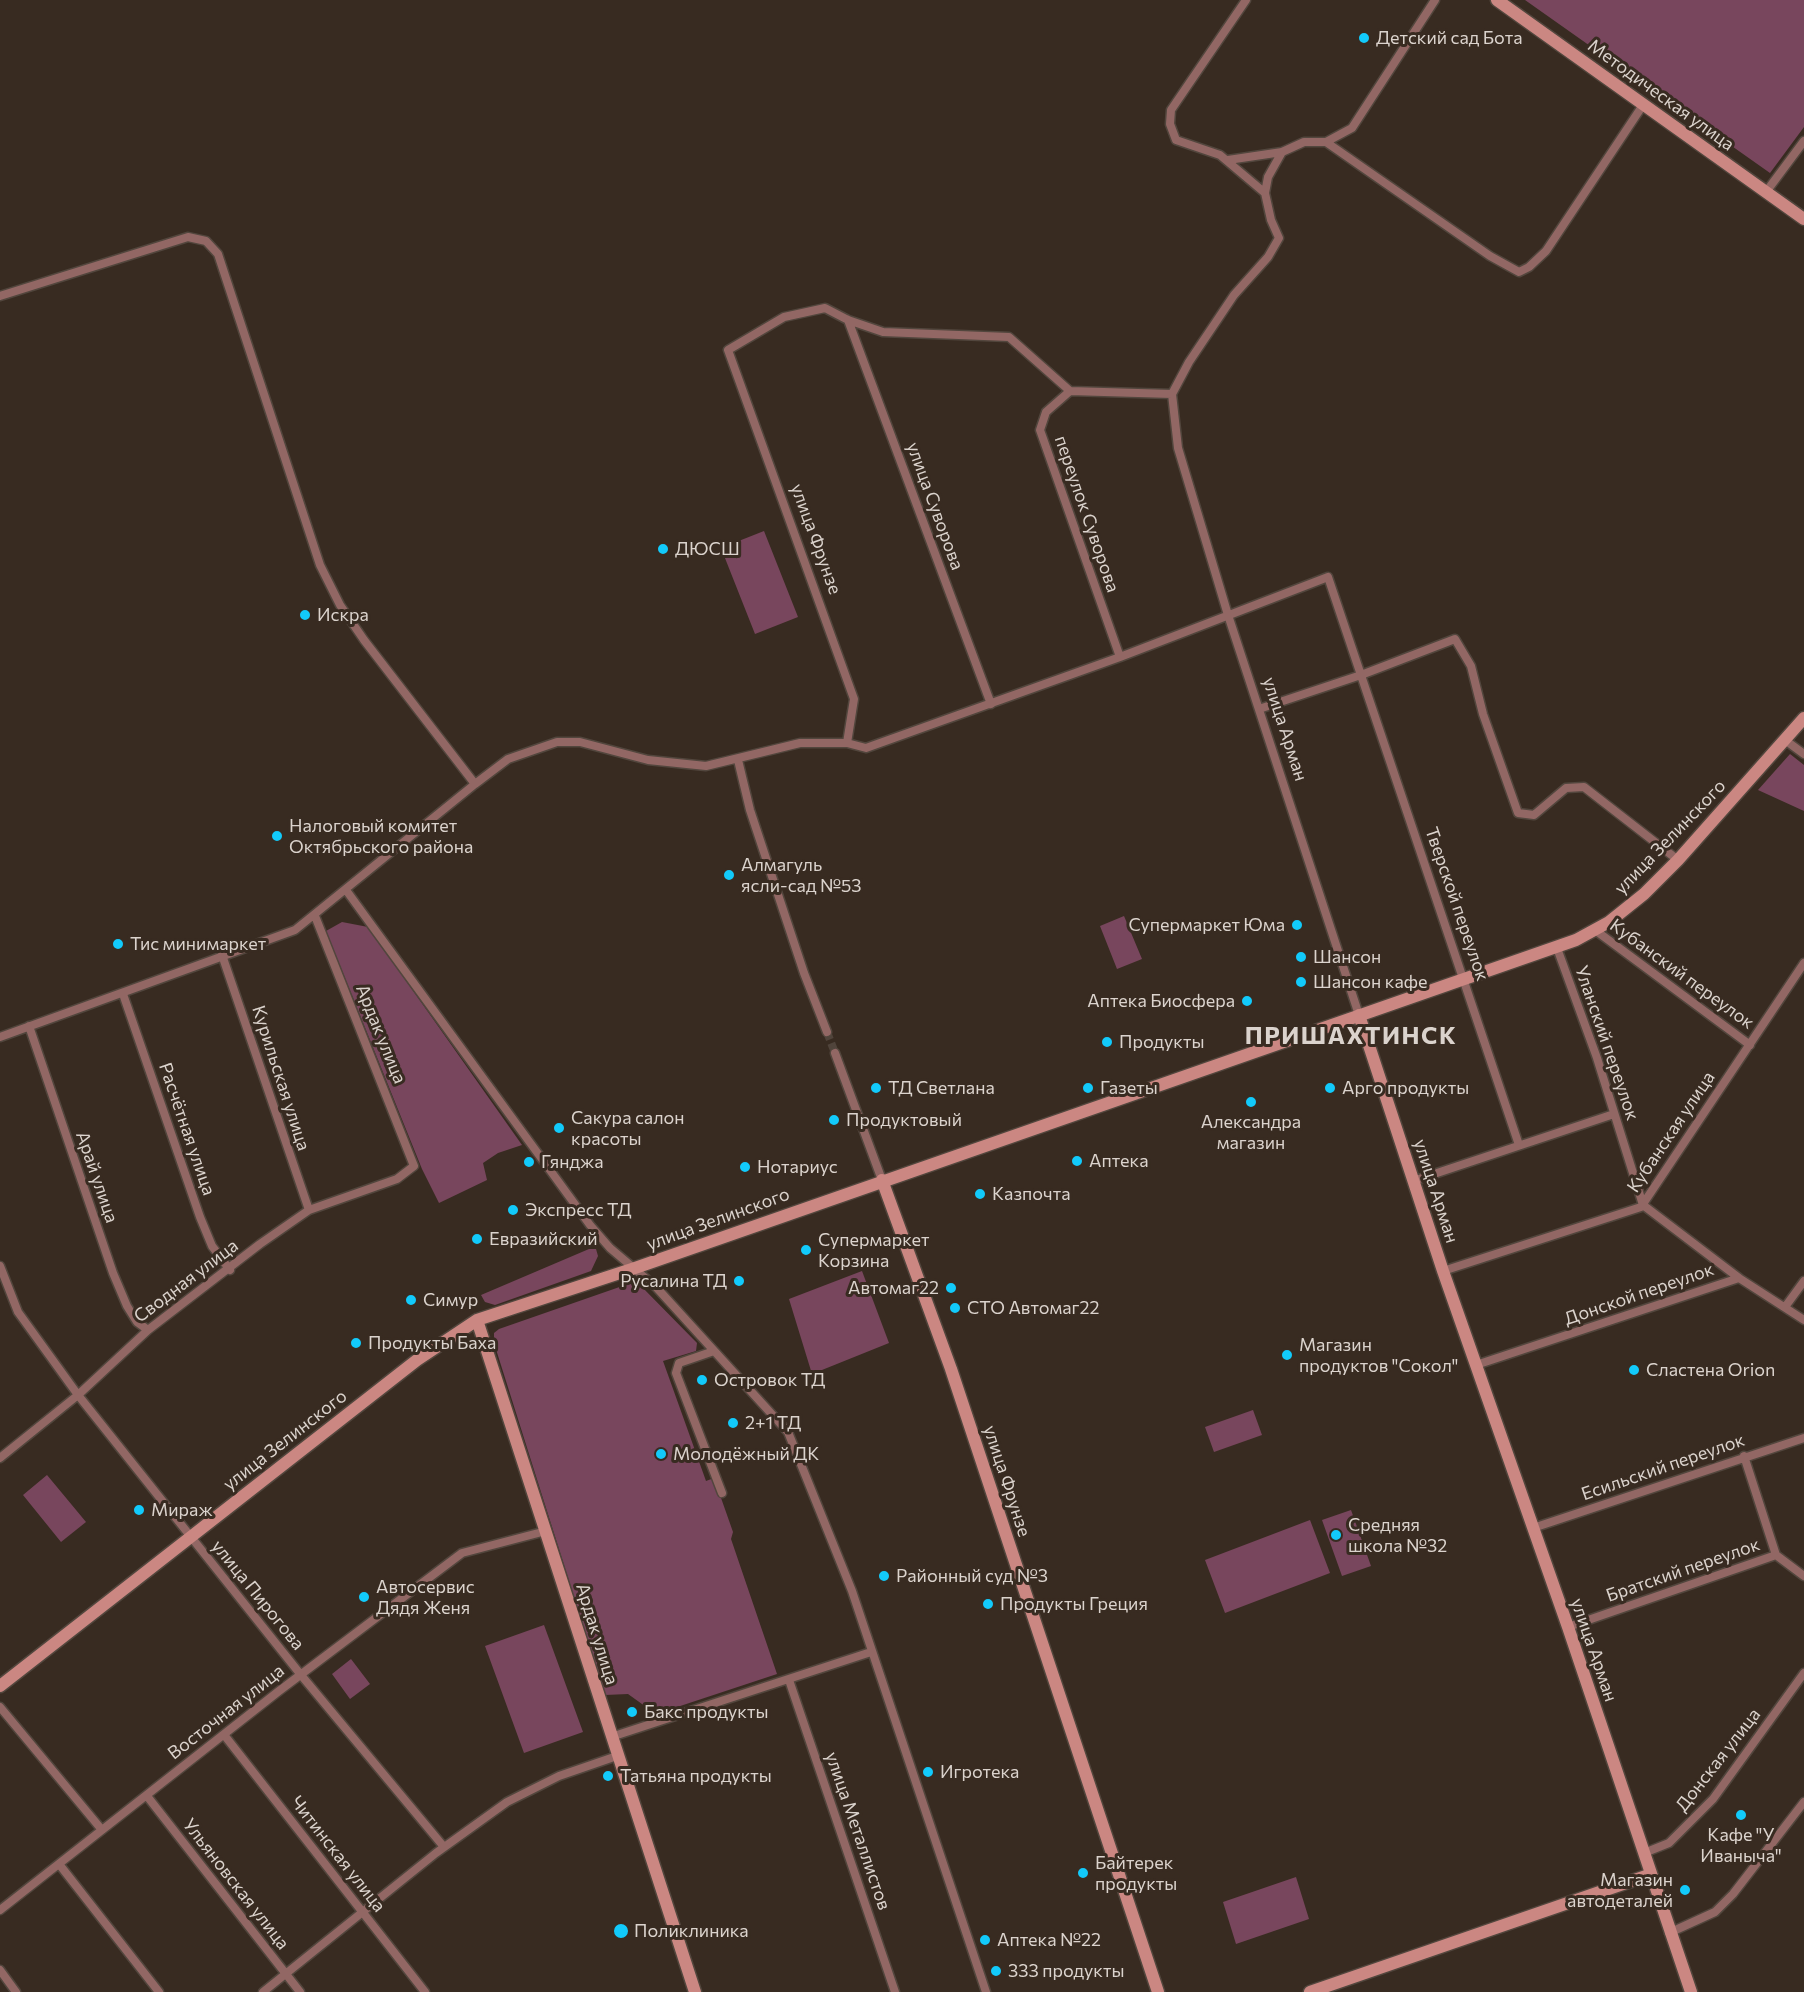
<!DOCTYPE html>
<meta charset="utf-8">
<style>
body{margin:0}
canvas{display:block;background:#382b21}
</style>
<canvas width="1804" height="1992"></canvas>
<script>
const ctx = document.querySelector('canvas').getContext('2d');
ctx.lineJoin = 'round';
function fillPath(path, color) { ctx.fillStyle = color; ctx.fill(path, 'evenodd'); }
const poly = rows => new Path2D(rows.map(r => 'M' + r).join(''));
function stroke(path, color, width, dash) { ctx.strokeStyle = color; ctx.lineWidth = width; ctx.lineCap = dash ? 'butt' : 'round'; ctx.setLineDash(dash || []); ctx.stroke(path); }
function label(font, color, halo, rows, align = 'center') {
  ctx.font = font + ' Commissioner,sans-serif'; ctx.lineWidth = 6; ctx.setLineDash([]); ctx.textBaseline = 'middle'; ctx.strokeStyle = halo; ctx.fillStyle = color; for (const [text, x, y, turn = 0] of rows) {
    ctx.save(); ctx.translate(x, y); ctx.rotate((+turn || 0) * Math.PI / 180); ctx.textAlign = isNaN(turn) ? turn : align; if (halo) ctx.strokeText(text, 0, 0); ctx.fillText(text, 0, 0); ctx.restore();
  }
}
const green = poly([
 [1525,0,1804,0,1804,127,1770,173],
 [764,531,798,617,755,634,721,548],
 [1790,754,1804,765,1804,811,1758,790],
 [1124,916,1142,959,1117,969,1100,926],
 [342,922,368,927,522,1145,498,1153,483,1163,487,1180,439,1203,422,1169,326,931],
 [589,1249,596,1249,598,1256,591,1271,495,1305,485,1302,481,1295],
 [862,1271,889,1343,812,1374,789,1299],
 [631,1283,641,1286,697,1343,696,1351,663,1361,706,1481,714,1478,733,1532,731,1539,777,1674,656,1714,628,1694,605,1695,494,1343,494,1333,499,1329],
 [1253,1410,1262,1435,1214,1452,1205,1427],
 [47,1475,86,1522,61,1542,23,1495],
 [1351,1510,1371,1566,1342,1576,1322,1520],
 [1310,1520,1330,1573,1225,1613,1205,1560],
 [544,1625,583,1732,524,1753,485,1646],
 [351,1659,370,1684,350,1699,332,1674],
 [1296,1877,1309,1919,1236,1944,1223,1902]
]);
const streetTunnel = poly([
 [827,1032,835,1053]
]);
const street = poly([
 [1246,0,1171,110,1170,124,1176,140,1220,155,1265,193],
 [1326,142,1490,256,1519,272,1529,267,1546,251,1643,105],
 [1228,160,1282,152,1304,142,1326,142,1352,128,1435,0],
 [1766,192,1804,141],
 [0,296,188,237,206,241,218,254,320,565,340,605,364,640,475,784,295,930,0,1037],
 [848,320,991,704],
 [1070,391,1046,412,1040,430,1120,657],
 [1172,394,1178,448,1228,615,1359,1015],
 [1172,394,1189,362,1234,295,1268,257,1279,238,1271,220,1265,193,1268,177,1282,152],
 [1259,709,1361,675,1455,639,1471,666,1483,714,1518,813,1534,815,1566,788,1584,787,1678,860],
 [1785,740,1804,754],
 [847,743,854,699,728,350,784,317,825,308,848,320,883,332,1009,337,1070,391,1172,394],
 [738,760,750,810,804,973,827,1032],
 [475,784,508,759,557,742,580,742,648,760,706,766,800,743,847,743,866,748,1120,657,1328,577,1519,1145],
 [346,890,590,1225,610,1248,656,1287,788,1432,852,1591,986,1992],
 [1595,930,1750,1045],
 [1557,948,1597,1058,1643,1205,1739,1278],
 [222,955,309,1210],
 [123,994,200,1217,212,1246,230,1270],
 [29,1026,113,1273,127,1306,137,1322,148,1330],
 [835,1053,882,1180],
 [1413,1181,1614,1114],
 [0,1266,18,1312,78,1395,301,1675,444,1847],
 [1443,1271,1641,1207,1804,963],
 [1785,1307,1804,1281],
 [714,1351,679,1363,676,1373,722,1493],
 [1476,1365,1739,1278,1804,1320],
 [0,1458,78,1395,148,1330,260,1244,309,1210,397,1179,414,1166,315,916],
 [1533,1528,1804,1438],
 [1776,1555,1804,1576],
 [1568,1627,1776,1555,1744,1456],
 [789,1680,895,1992],
 [0,1707,102,1830],
 [225,1736,425,1992],
 [611,1737,871,1652],
 [147,1796,300,1992],
 [1644,1853,1669,1843,1713,1799,1804,1673],
 [59,1864,159,1992],
 [0,1910,279,1691,462,1553,546,1531],
 [1669,1933,1715,1912,1733,1894,1804,1802],
 [0,1970,16,1992],
 [263,1992,436,1853,507,1802,559,1776,617,1756]
]);
const secondary = poly([
 [1497,0,1804,219],
 [1359,1015,1443,1271,1568,1627,1691,1992],
 [882,1180,951,1369,1158,1992],
 [477,1320,695,1992],
 [0,1686,417,1360,477,1320,635,1268,1576,940,1609,922,1644,894,1678,860,1804,718],
 [1310,1992,1649,1875]
]);
const markers = [
 [1364,38,6,"#12cafb"],
 [663,549,6,"#12cafb"],
 [305,615,6,"#12cafb"],
 [277,836,6,"#12cafb"],
 [729,875,6,"#12cafb"],
 [1297,925,6,"#12cafb"],
 [118,944,6,"#12cafb"],
 [1301,957,6,"#12cafb"],
 [1301,982,6,"#12cafb"],
 [1247,1001,6,"#12cafb"],
 [1107,1042,6,"#12cafb"],
 [876,1088,6,"#12cafb"],
 [1088,1088,6,"#12cafb"],
 [1330,1088,6,"#12cafb"],
 [1251,1102,6,"#12cafb"],
 [834,1120,6,"#12cafb"],
 [559,1128,6,"#12cafb"],
 [1077,1161,6,"#12cafb"],
 [529,1162,6,"#12cafb"],
 [745,1167,6,"#12cafb"],
 [980,1194,6,"#12cafb"],
 [513,1210,6,"#12cafb"],
 [477,1239,6,"#12cafb"],
 [806,1250,6,"#12cafb"],
 [739,1281,6,"#12cafb"],
 [951,1288,6,"#12cafb"],
 [411,1300,6,"#12cafb"],
 [955,1308,6,"#12cafb"],
 [356,1343,6,"#12cafb"],
 [1287,1355,6,"#12cafb"],
 [1634,1370,6,"#12cafb"],
 [702,1380,6,"#12cafb"],
 [733,1423,6,"#12cafb"],
 [661,1454,6,"#12cafb"],
 [139,1510,6,"#12cafb"],
 [1336,1535,6,"#12cafb"],
 [884,1576,6,"#12cafb"],
 [364,1597,6,"#12cafb"],
 [988,1604,6,"#12cafb"],
 [632,1712,6,"#12cafb"],
 [928,1772,6,"#12cafb"],
 [608,1776,6,"#12cafb"],
 [1741,1815,6,"#12cafb"],
 [1083,1873,6,"#12cafb"],
 [1685,1890,6,"#12cafb"],
 [621,1931,8,"#12cafb"],
 [985,1940,6,"#12cafb"],
 [996,1971,6,"#12cafb"]
];
const poiNames = [
 ["Детский сад Бота",1376,38],
 ["ДЮСШ",675,549],
 ["Искра",317,615],
 ["Налоговый комитет",289,826],
 ["Октябрьского района",289,847],
 ["Алмагуль",741,865],
 ["ясли-сад №53",741,886],
 ["Супермаркет Юма",1285,925,"right"],
 ["Тис минимаркет",130,944],
 ["Шансон",1313,957],
 ["Шансон кафе",1313,982],
 ["Аптека Биосфера",1235,1001,"right"],
 ["Продукты",1119,1042],
 ["ТД Светлана",888,1088],
 ["Газеты",1100,1088],
 ["Арго продукты",1342,1088],
 ["Сакура салон",571,1118],
 ["красоты",571,1139],
 ["Продуктовый",846,1120],
 ["Александра",1251,1122,"center"],
 ["магазин",1251,1143,"center"],
 ["Аптека",1089,1161],
 ["Гянджа",541,1162],
 ["Нотариус",757,1167],
 ["Казпочта",992,1194],
 ["Экспресс ТД",525,1210],
 ["Евразийский",489,1239],
 ["Супермаркет",818,1240],
 ["Корзина",818,1261],
 ["Русалина ТД",727,1281,"right"],
 ["Автомаг22",939,1288,"right"],
 ["Симур",423,1300],
 ["СТО Автомаг22",967,1308],
 ["Продукты Баха",368,1343],
 ["Магазин",1299,1345],
 ["продуктов \"Сокол\"",1299,1366],
 ["Сластена Orion",1646,1370],
 ["Островок ТД",714,1380],
 ["2+1 ТД",745,1423],
 ["Молодёжный ДК",673,1454],
 ["Мираж",151,1510],
 ["Средняя",1348,1525],
 ["школа №32",1348,1546],
 ["Районный суд №3",896,1576],
 ["Автосервис",376,1587],
 ["Дядя Женя",376,1608],
 ["Продукты Греция",1000,1604],
 ["Бакс продукты",644,1712],
 ["Игротека",940,1772],
 ["Татьяна продукты",620,1776],
 ["Кафе \"У",1741,1835,"center"],
 ["Иваныча\"",1741,1856,"center"],
 ["Байтерек",1095,1863],
 ["продукты",1095,1884],
 ["Магазин",1673,1880,"right"],
 ["автодеталей",1673,1901,"right"],
 ["Поликлиника",634,1931],
 ["Аптека №22",997,1940],
 ["333 продукты",1008,1971]
];
const streetNames = [
 ["Методическая улица",1661,95,36],
 ["улица Суворова",935,506,70],
 ["переулок Суворова",1087,514,71],
 ["улица Фрунзе",816,539,70],
 ["улица Арман",1285,729,72],
 ["улица Зелинского",1670,837,-46],
 ["Тверской переулок",1457,904,71],
 ["Кубанский переулок",1682,974,36],
 ["Ардак улица",381,1034,68],
 ["Уланский переулок",1607,1043,71],
 ["Курильская улица",281,1078,72],
 ["Расчётная улица",187,1129,71],
 ["Кубанская улица",1671,1132,-56],
 ["Арай улица",97,1177,71],
 ["улица Арман",1436,1191,72],
 ["улица Зелинского",718,1219,-20],
 ["Сводная улица",186,1281,-37],
 ["Донской переулок",1639,1294,-19],
 ["улица Зелинского",285,1440,-38],
 ["Есильский переулок",1663,1467,-19],
 ["улица Фрунзе",1007,1481,72],
 ["Братский переулок",1683,1570,-19],
 ["улица Пирогова",258,1595,51],
 ["Ардак улица",597,1634,73],
 ["улица Арман",1594,1650,71],
 ["Восточная улица",226,1712,-38],
 ["Донская улица",1718,1760,-52],
 ["улица Металлистов",858,1831,71],
 ["Читинская улица",338,1854,52],
 ["Ульяновская улица",236,1884,52]
];
const districtNames = [
 ["ПРИШАХТИНСК",1351,1036]
];
fillPath(green, '#78465d');
stroke(streetTunnel, '#50443b', 8, [8, 4]);
stroke(street, '#52463d', 11);
stroke(secondary, '#52463d', 15);
stroke(street, '#926764', 8);
stroke(secondary, '#cb8782', 12);
for (const [x, y, r, color] of markers) { const dot = new Path2D(); dot.arc(x, y, r, 0, 2 * Math.PI); ctx.fillStyle = color; ctx.fill(dot); stroke(dot, '#382b21', 2); }
label('18px', '#dbd3cd', '#382b21', poiNames, 'left');
label('18px', '#dbd3cd', '#382b21', streetNames);
ctx.letterSpacing = '1.5px';
label('bold 24px', '#dbd3cd', '#382b21', districtNames);
ctx.letterSpacing = '0px';
</script>
